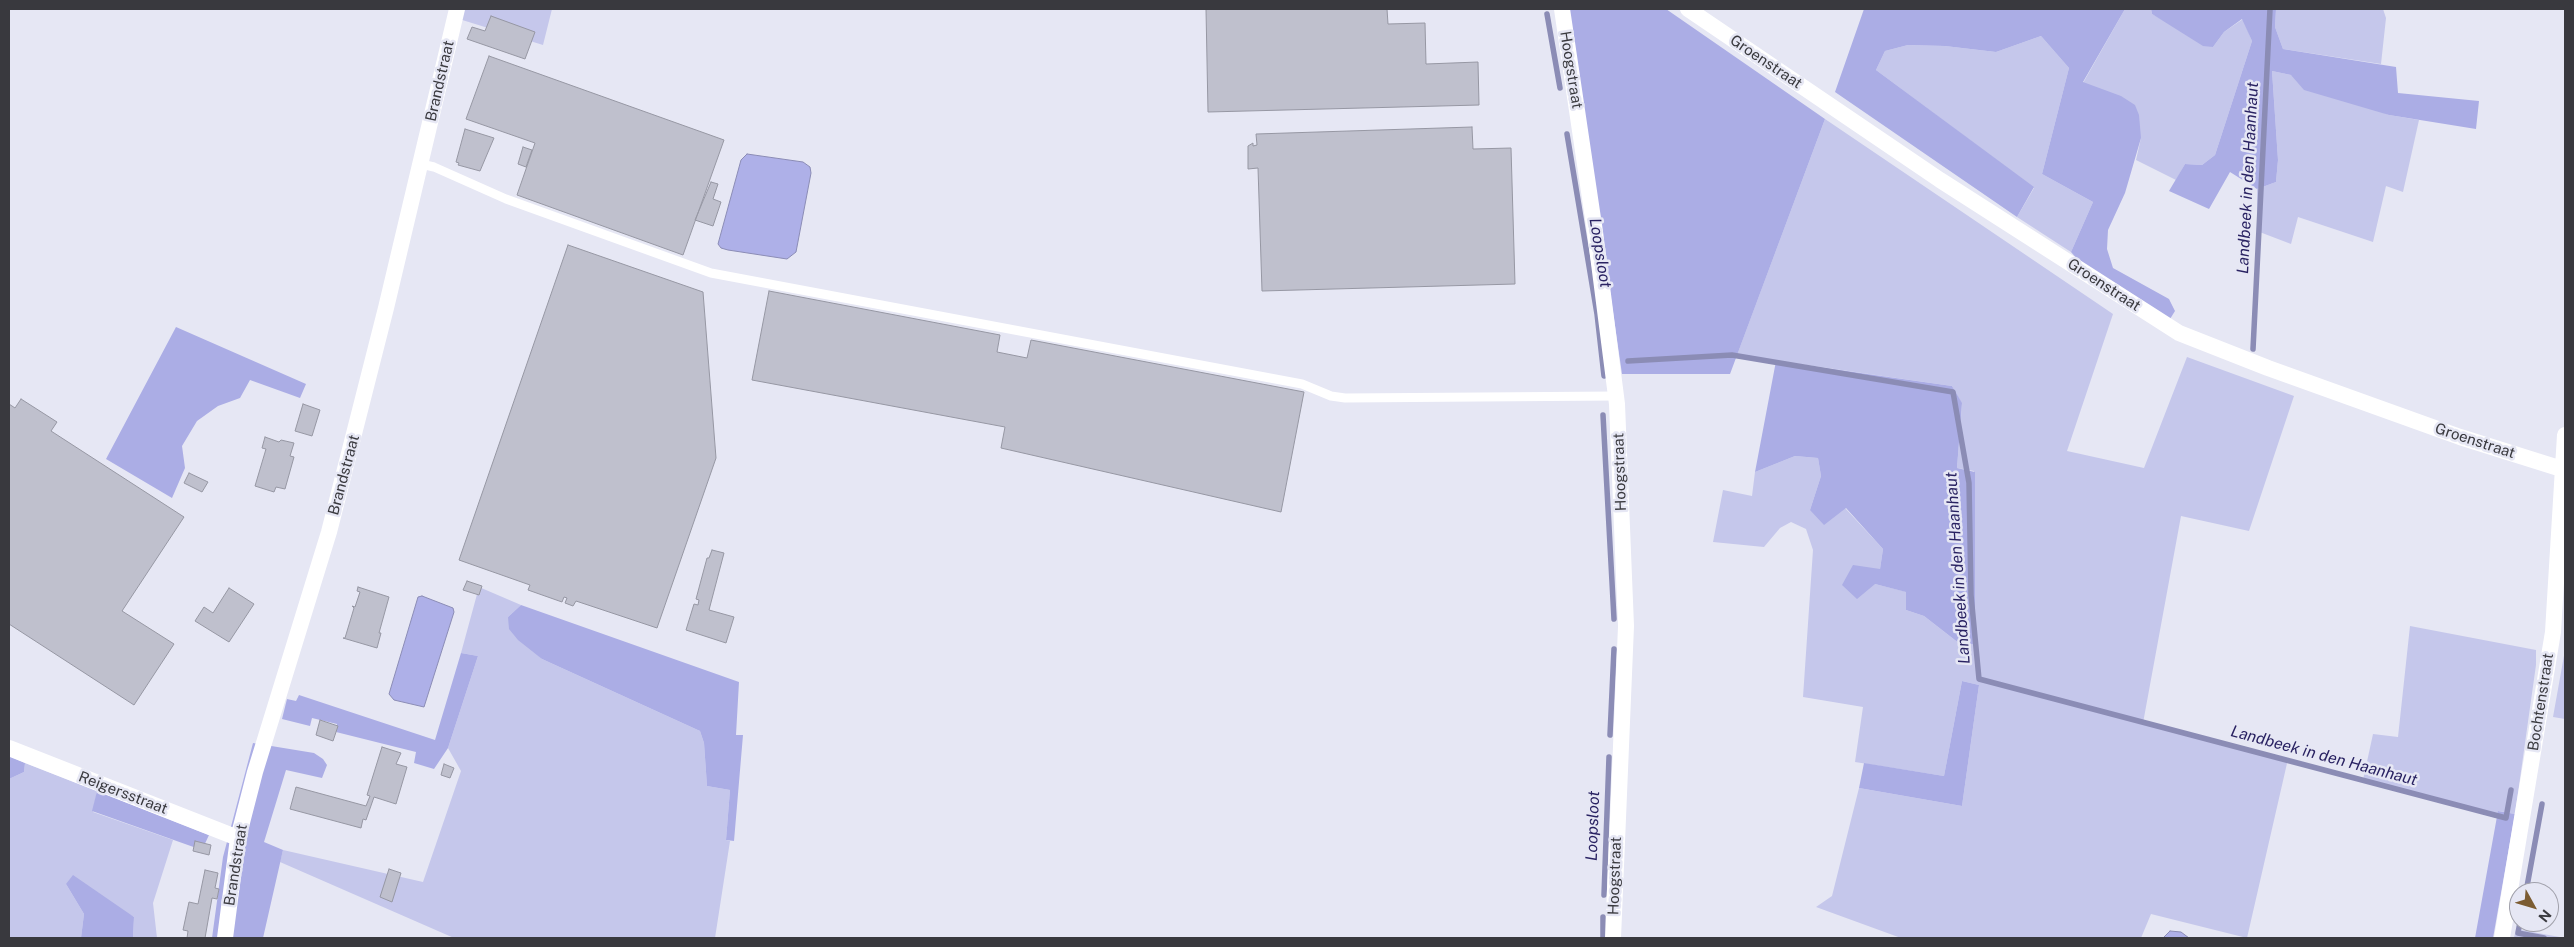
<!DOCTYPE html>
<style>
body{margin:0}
#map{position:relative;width:2574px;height:947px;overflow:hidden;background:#e6e7f4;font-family:"Public Sans",sans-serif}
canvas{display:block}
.frame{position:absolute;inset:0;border:10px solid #39393e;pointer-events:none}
.north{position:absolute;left:2509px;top:882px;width:50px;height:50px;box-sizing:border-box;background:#e6e7f4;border:1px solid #a1a1ab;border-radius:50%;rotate:129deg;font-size:14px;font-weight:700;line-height:20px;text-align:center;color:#39393e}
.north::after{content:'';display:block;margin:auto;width:18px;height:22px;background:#7c5c32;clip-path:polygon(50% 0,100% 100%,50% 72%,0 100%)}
</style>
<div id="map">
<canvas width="2574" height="947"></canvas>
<div class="frame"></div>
<div class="north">N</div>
</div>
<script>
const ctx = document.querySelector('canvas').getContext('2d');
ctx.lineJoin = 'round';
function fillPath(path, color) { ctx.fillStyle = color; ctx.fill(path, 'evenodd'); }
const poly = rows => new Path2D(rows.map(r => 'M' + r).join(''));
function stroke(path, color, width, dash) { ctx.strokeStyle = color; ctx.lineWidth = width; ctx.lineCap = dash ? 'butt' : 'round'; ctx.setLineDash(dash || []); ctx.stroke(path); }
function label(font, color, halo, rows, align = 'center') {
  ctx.font = font + ' "Public Sans",sans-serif'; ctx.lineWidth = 5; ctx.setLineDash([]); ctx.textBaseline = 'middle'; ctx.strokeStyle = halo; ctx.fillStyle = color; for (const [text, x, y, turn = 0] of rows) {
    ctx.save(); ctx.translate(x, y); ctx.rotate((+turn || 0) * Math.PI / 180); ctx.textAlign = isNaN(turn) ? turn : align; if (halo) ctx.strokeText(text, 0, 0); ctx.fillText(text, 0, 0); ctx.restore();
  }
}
const green = poly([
 [461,9,552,9,543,45,459,19],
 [2125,9,2151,9,2152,14,2213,47,2224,32,2243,19,2252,41,2215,155,2202,165,2185,164,2176,180,2136,160,2141,138,2083,83],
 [2276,9,2383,9,2386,18,2381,64,2283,49,2275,27],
 [2041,36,2069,68,2042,174,2093,202,2071,252,2017,217,2034,188,1876,70,1885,51,1908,45,1945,46,1996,52],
 [2272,71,2291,75,2389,115,2419,120,2403,192,2386,186,2373,242,2298,217,2291,244,2257,231,2257,189,2276,182,2278,160],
 [1825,119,2113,314,2067,451,2144,468,2187,357,2294,396,2249,531,2181,516,2143,723,2288,759,2247,938,2151,914,2141,938,1901,938,1816,907,1832,896,1859,788,1962,806,1979,685,1962,681,1944,776,1855,762,1863,707,1803,697,1813,550,1806,529,1791,522,1780,528,1764,547,1713,542,1723,490,1752,496,1755,472,1795,456,1818,458,1821,476,1810,510,1845,508,1883,549,1880,569,1875,584,1907,592,1906,610,1924,616,1960,644,1974,471,1957,468,1962,404,1952,386,1737,355],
 [479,587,521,605,508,617,542,659,700,731,704,743,707,786,730,790,726,840,730,841,715,938,454,938,280,862,283,850,423,882,461,771,448,748,478,656,461,653],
 [2410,626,2536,650,2536,665,2515,814,2499,811,2497,818,2363,780,2373,734,2398,737],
 [2565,650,2565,719,2553,717],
 [25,763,97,791,93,812,173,840,153,903,157,938,133,938,134,917,66,884,84,914,81,938,9,938,9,779,24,772],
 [2516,929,2565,938,2514,938]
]);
const forest = poly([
 [1569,9,1666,9,1825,119,1730,374,1622,374],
 [1864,9,2125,9,2083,82,2121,96,2135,105,2139,115,2141,138,2125,193,2108,230,2107,249,2113,268,2169,299,2175,311,2170,319,2078,260,2071,252,2093,202,2042,174,2069,68,2041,36,1996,52,1945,46,1908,45,1885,51,1876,70,2034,187,2017,217,1835,92],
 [2151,9,2276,9,2275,27,2283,49,2396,67,2398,93,2479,101,2476,129,2389,115,2304,90,2291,75,2272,71,2278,160,2276,182,2257,189,2230,172,2209,209,2169,191,2185,164,2202,165,2215,155,2252,41,2242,19,2224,32,2213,47,2203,46,2152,14],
 [176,327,306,384,300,398,250,380,240,398,218,406,197,421,182,446,185,468,172,498,106,459],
 [1776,361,1952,386,1962,403,1957,468,1975,472,1975,644,1960,644,1924,616,1906,610,1906,592,1875,584,1857,599,1842,585,1853,565,1880,569,1883,549,1846,508,1824,525,1810,510,1821,476,1818,458,1795,456,1755,472],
 [521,605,739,682,736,735,743,735,734,841,726,840,730,790,707,786,704,743,700,731,542,659,518,640,509,629,508,617],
 [461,653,478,656,448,748,434,769,414,763,416,752,336,732,337,724,312,718,310,726,282,719,287,699,296,701,299,695,435,740],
 [1962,681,1979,685,1962,806,1859,788,1864,763,1944,776],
 [253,743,314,753,323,759,327,765,322,778,286,770,264,842,283,850,263,938,212,938,223,857],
 [9,756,25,763,24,772,9,779],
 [97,791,209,835,202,850,92,811],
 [2498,811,2515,814,2493,938,2475,938],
 [73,875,134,917,133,938,81,938,84,914,66,884]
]);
const water = poly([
 [747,154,803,162,810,167,811,173,796,252,787,259,728,250,721,248,718,244,741,160,747,154],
 [422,596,453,608,454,612,424,707,394,700,389,694,418,597,422,596],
 [2170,931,2181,932,2189,938,2163,938,2170,931]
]);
const stream = poly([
 [1547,14,1560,88],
 [1567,134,1597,314,1604,376],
 [2253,349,2270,9],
 [1628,361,1732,355,1953,392,1969,483,1971,595,1979,679,2506,818,2511,790],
 [1603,415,1614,619],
 [1610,735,1614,649],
 [2526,892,2542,804],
 [1604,895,1609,757],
 [2520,922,2518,933,2544,938],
 [1603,938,1603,917]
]);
const building = poly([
 [1206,9,1387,9,1388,24,1425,23,1426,64,1478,62,1479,105,1208,112,1206,9],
 [491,16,535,32,525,59,467,39,472,27,485,31,491,16],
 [489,56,724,140,683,255,517,195,535,143,466,119,489,56],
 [1472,127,1473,149,1511,148,1515,284,1262,291,1258,168,1248,169,1248,146,1253,143,1253,146,1257,145,1256,134,1472,127],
 [465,129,494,138,480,171,458,165,459,163,456,162,465,129],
 [523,147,532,150,526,167,518,164,523,147],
 [711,182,718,184,713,199,721,202,713,226,695,220,711,182],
 [568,245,703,292,716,458,657,628,576,601,573,606,565,603,567,598,564,597,562,602,528,590,530,585,459,560,568,245],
 [769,291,1000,335,997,352,1027,358,1031,340,1304,392,1281,512,1001,448,1005,427,752,380,769,291],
 [21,399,57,422,51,431,184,517,122,611,174,644,134,705,9,624,9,404,15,408,21,399],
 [303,404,320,410,312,436,295,431,303,404],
 [265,437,279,442,281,440,294,443,290,456,294,457,285,489,276,487,274,492,255,486,266,449,262,448,265,437],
 [189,473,208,482,202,492,184,483,189,473],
 [712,550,724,553,709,610,734,617,726,643,686,630,694,604,698,605,699,600,696,599,707,558,709,558,712,550],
 [467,581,482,586,479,595,463,590,467,581],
 [358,587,389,597,379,633,381,633,377,648,343,638,345,638,354,608,352,606,355,607,360,592,357,591,358,587],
 [229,588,254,604,229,642,195,621,204,607,213,613,229,588],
 [320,720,338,726,333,741,316,735,320,720],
 [382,747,401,753,396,764,407,767,396,804,374,797,366,820,363,819,361,828,290,809,296,787,366,806,370,796,367,795,382,747],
 [444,764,454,768,450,778,441,775,444,764],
 [195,841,211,845,209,855,193,851,195,841],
 [389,869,401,873,392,902,380,897,389,869],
 [205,870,218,873,215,888,219,889,217,899,212,898,205,938,187,938,188,931,183,930,189,902,198,904,205,870]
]);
const lane = poly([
 [421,164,434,167,506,199,711,273,1302,384,1331,396,1345,398,1616,396]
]);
const street = poly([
 [1562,9,1595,232,1617,404,1626,626,1613,938],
 [1688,9,1940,180,2179,333,2268,368,2460,437,2565,470],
 [9,748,238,838],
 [225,938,238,838,255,772,329,532,386,308,457,9],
 [2502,938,2553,632,2565,435]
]);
const streetNames = [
 ["Groenstraat",1766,62,34],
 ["Hoogstraat",1571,70,81],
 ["Brandstraat",440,81,-77],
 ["Groenstraat",2104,285,33],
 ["Groenstraat",2475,441,18],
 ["Hoogstraat",1620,472,-92],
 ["Brandstraat",344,475,-75],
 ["Bochtenstraat",2541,702,-81],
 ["Reigersstraat",123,793,21],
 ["Brandstraat",236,865,-81],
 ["Hoogstraat",1615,876,-88]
];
const waterNames = [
 ["Landbeek in den Haanhaut",2248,178,-87],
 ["Loopsloot",1600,253,81],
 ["Landbeek in den Haanhaut",1958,568,-94],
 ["Landbeek in den Haanhaut",2324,756,15],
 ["Loopsloot",1593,826,-88]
];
fillPath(green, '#c5c7eb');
fillPath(forest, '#abade5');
fillPath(water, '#aeb0e8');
stroke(water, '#8b8cb5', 1);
stroke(stream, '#8b8cb5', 5.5);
fillPath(building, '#bfc0cd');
stroke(building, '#9697a3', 1);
stroke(lane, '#fff', 9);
stroke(street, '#fff', 16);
label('15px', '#39393e', '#e6e7f4', streetNames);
label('italic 16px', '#292262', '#e6e7f4', waterNames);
</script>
